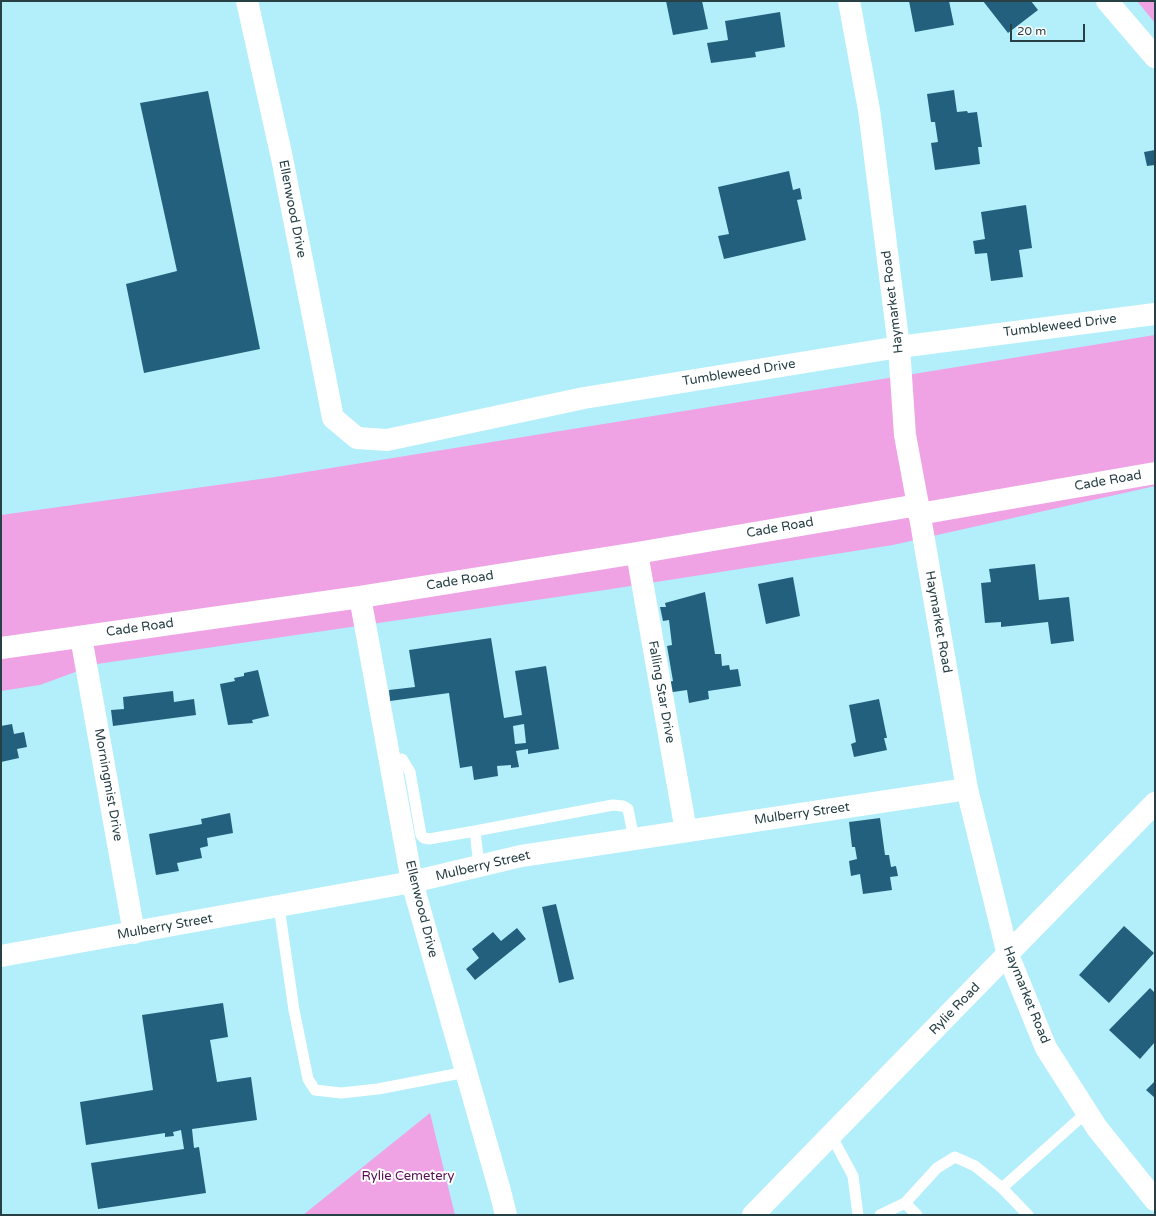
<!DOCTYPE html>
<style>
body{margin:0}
#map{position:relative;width:1156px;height:1216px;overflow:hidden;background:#b2effb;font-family:"Varela Round",sans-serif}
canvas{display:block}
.frame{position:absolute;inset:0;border:2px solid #274045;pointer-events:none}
.scale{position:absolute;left:1010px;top:24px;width:75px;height:18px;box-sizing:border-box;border:2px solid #274045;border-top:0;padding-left:5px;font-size:12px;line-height:14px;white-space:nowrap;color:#274045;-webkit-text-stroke:3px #fff;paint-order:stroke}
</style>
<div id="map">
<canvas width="1156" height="1216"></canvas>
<div class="frame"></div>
<div class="scale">20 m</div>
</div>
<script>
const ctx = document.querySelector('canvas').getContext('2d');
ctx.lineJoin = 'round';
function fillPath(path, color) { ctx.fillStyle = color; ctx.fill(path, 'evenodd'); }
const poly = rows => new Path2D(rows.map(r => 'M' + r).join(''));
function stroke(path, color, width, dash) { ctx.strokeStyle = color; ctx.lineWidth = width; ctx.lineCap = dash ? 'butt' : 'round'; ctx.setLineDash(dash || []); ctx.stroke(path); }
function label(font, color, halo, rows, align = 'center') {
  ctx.font = font + ' "Varela Round",sans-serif'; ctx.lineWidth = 4; ctx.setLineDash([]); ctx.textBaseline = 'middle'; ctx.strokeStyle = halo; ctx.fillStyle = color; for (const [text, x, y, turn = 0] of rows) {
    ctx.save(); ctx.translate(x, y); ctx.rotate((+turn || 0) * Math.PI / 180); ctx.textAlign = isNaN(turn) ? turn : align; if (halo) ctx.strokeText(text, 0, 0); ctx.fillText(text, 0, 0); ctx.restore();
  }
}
const green = poly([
 [1137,1,1155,1,1155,23],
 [1155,335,1155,486,893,545,605,590,97,664,40,685,1,691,1,515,275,477],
 [430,1113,455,1215,303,1215]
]);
const building = poly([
 [666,1,702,1,708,29,673,35],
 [909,1,949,1,954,25,915,32],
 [983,1,1031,1,1038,10,1008,33],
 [780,12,785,47,755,52,756,57,711,63,707,43,728,40,725,21],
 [954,90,957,112,967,111,968,113,977,112,982,147,978,147,980,164,935,170,931,143,938,142,935,122,931,122,927,94],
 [208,91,260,349,144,373,126,284,177,271,140,103],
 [1155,150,1155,165,1147,166,1144,152],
 [789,171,793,190,800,188,802,199,797,200,806,240,724,259,718,236,729,234,718,187],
 [1026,205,1032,248,1019,250,1023,277,991,281,987,253,975,254,973,241,985,239,981,212],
 [1035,564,1039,600,1069,597,1074,641,1051,644,1048,622,1001,627,1001,622,985,623,981,583,991,582,989,569],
 [793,577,800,616,766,624,758,584],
 [705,592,715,654,721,654,722,666,729,665,730,670,738,669,741,686,708,691,709,699,689,703,687,690,666,693,664,683,673,681,667,646,672,645,669,620,663,621,660,607,666,607,665,603],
 [491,638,504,718,522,715,515,671,546,666,559,749,528,754,528,749,516,751,519,767,511,768,511,765,497,766,498,776,474,780,472,766,460,768,449,693,390,701,389,690,415,687,409,650],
 [524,724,526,743,515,744,513,726],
 [258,670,269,716,252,720,253,723,228,725,220,684,235,681,234,678,244,676,244,673],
 [173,691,174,702,194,699,196,715,113,726,111,710,124,709,123,697],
 [879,699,887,738,884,738,887,750,854,757,851,744,856,742,849,705],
 [12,724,14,734,24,732,27,747,17,749,19,758,1,762,1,726],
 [230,813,233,833,207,838,208,846,200,848,202,858,177,863,179,871,156,875,149,834,202,824,201,819],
 [880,818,885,855,889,855,891,867,896,866,898,876,890,877,892,890,863,894,860,874,851,876,849,861,857,859,855,847,852,847,849,822],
 [556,904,574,979,559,983,542,907],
 [1124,926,1154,953,1109,1003,1079,975],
 [517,928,526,939,475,980,466,969,479,958,472,949,493,932,501,941],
 [1150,988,1155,993,1155,1042,1140,1059,1109,1030],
 [223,1003,228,1037,210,1040,217,1082,251,1077,257,1120,192,1129,194,1148,199,1147,206,1193,98,1209,91,1163,184,1149,181,1130,173,1132,174,1136,165,1137,165,1133,86,1145,80,1102,153,1090,142,1015],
 [1155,1081,1155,1098,1146,1090]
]);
const service = poly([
 [390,761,402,759,410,772,421,835,424,838,429,839,475,831,613,805,623,806,628,809,634,839],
 [475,831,479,866],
 [279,907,294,1010,308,1079,315,1090,341,1093,378,1089,466,1072],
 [831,1135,853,1176,858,1215],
 [1002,1188,1087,1112],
 [905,1203,937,1168,955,1157,975,1166,1002,1188,1028,1215],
 [880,1215,905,1203,917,1215]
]);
const minor = poly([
 [247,1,282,158,333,418,357,438,387,440,584,398,899,347,1155,314],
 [1107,1,1155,57],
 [919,514,1155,473],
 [637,553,686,831],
 [360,597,412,882,500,1191,506,1215],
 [81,637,134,933],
 [1,648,360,597,637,553,918,505],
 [1,956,412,882,521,856,967,789]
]);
const tertiary = poly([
 [849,1,869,110,899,347,905,435,918,505,967,789,1008,955,1046,1048,1097,1128,1155,1200],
 [753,1215,1155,803]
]);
const streetNames = [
 ["Ellenwood Drive",292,209,79],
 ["Haymarket Road",893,302,-97],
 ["Tumbleweed Drive",1060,326,-7],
 ["Tumbleweed Drive",739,373,-9],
 ["Cade Road",1108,481,-10],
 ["Cade Road",780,528,-10],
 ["Cade Road",460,581,-9],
 ["Haymarket Road",938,622,80],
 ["Cade Road",140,628,-8],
 ["Falling Star Drive",661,692,80],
 ["Morningmist Drive",108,785,80],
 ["Mulberry Street",802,814,-8],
 ["Mulberry Street",483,866,-13],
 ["Ellenwood Drive",421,909,76],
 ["Mulberry Street",165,927,-10],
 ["Haymarket Road",1026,995,68],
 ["Rylie Road",955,1009,-46]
];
const parkNames = [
 ["Rylie Cemetery",408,1177]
];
fillPath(green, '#efa3e4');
fillPath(building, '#22607d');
stroke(service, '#fff', 11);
stroke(minor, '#fff', 22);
stroke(tertiary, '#fff', 22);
label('13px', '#274045', '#fff', streetNames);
label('13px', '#560f50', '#fff', parkNames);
</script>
